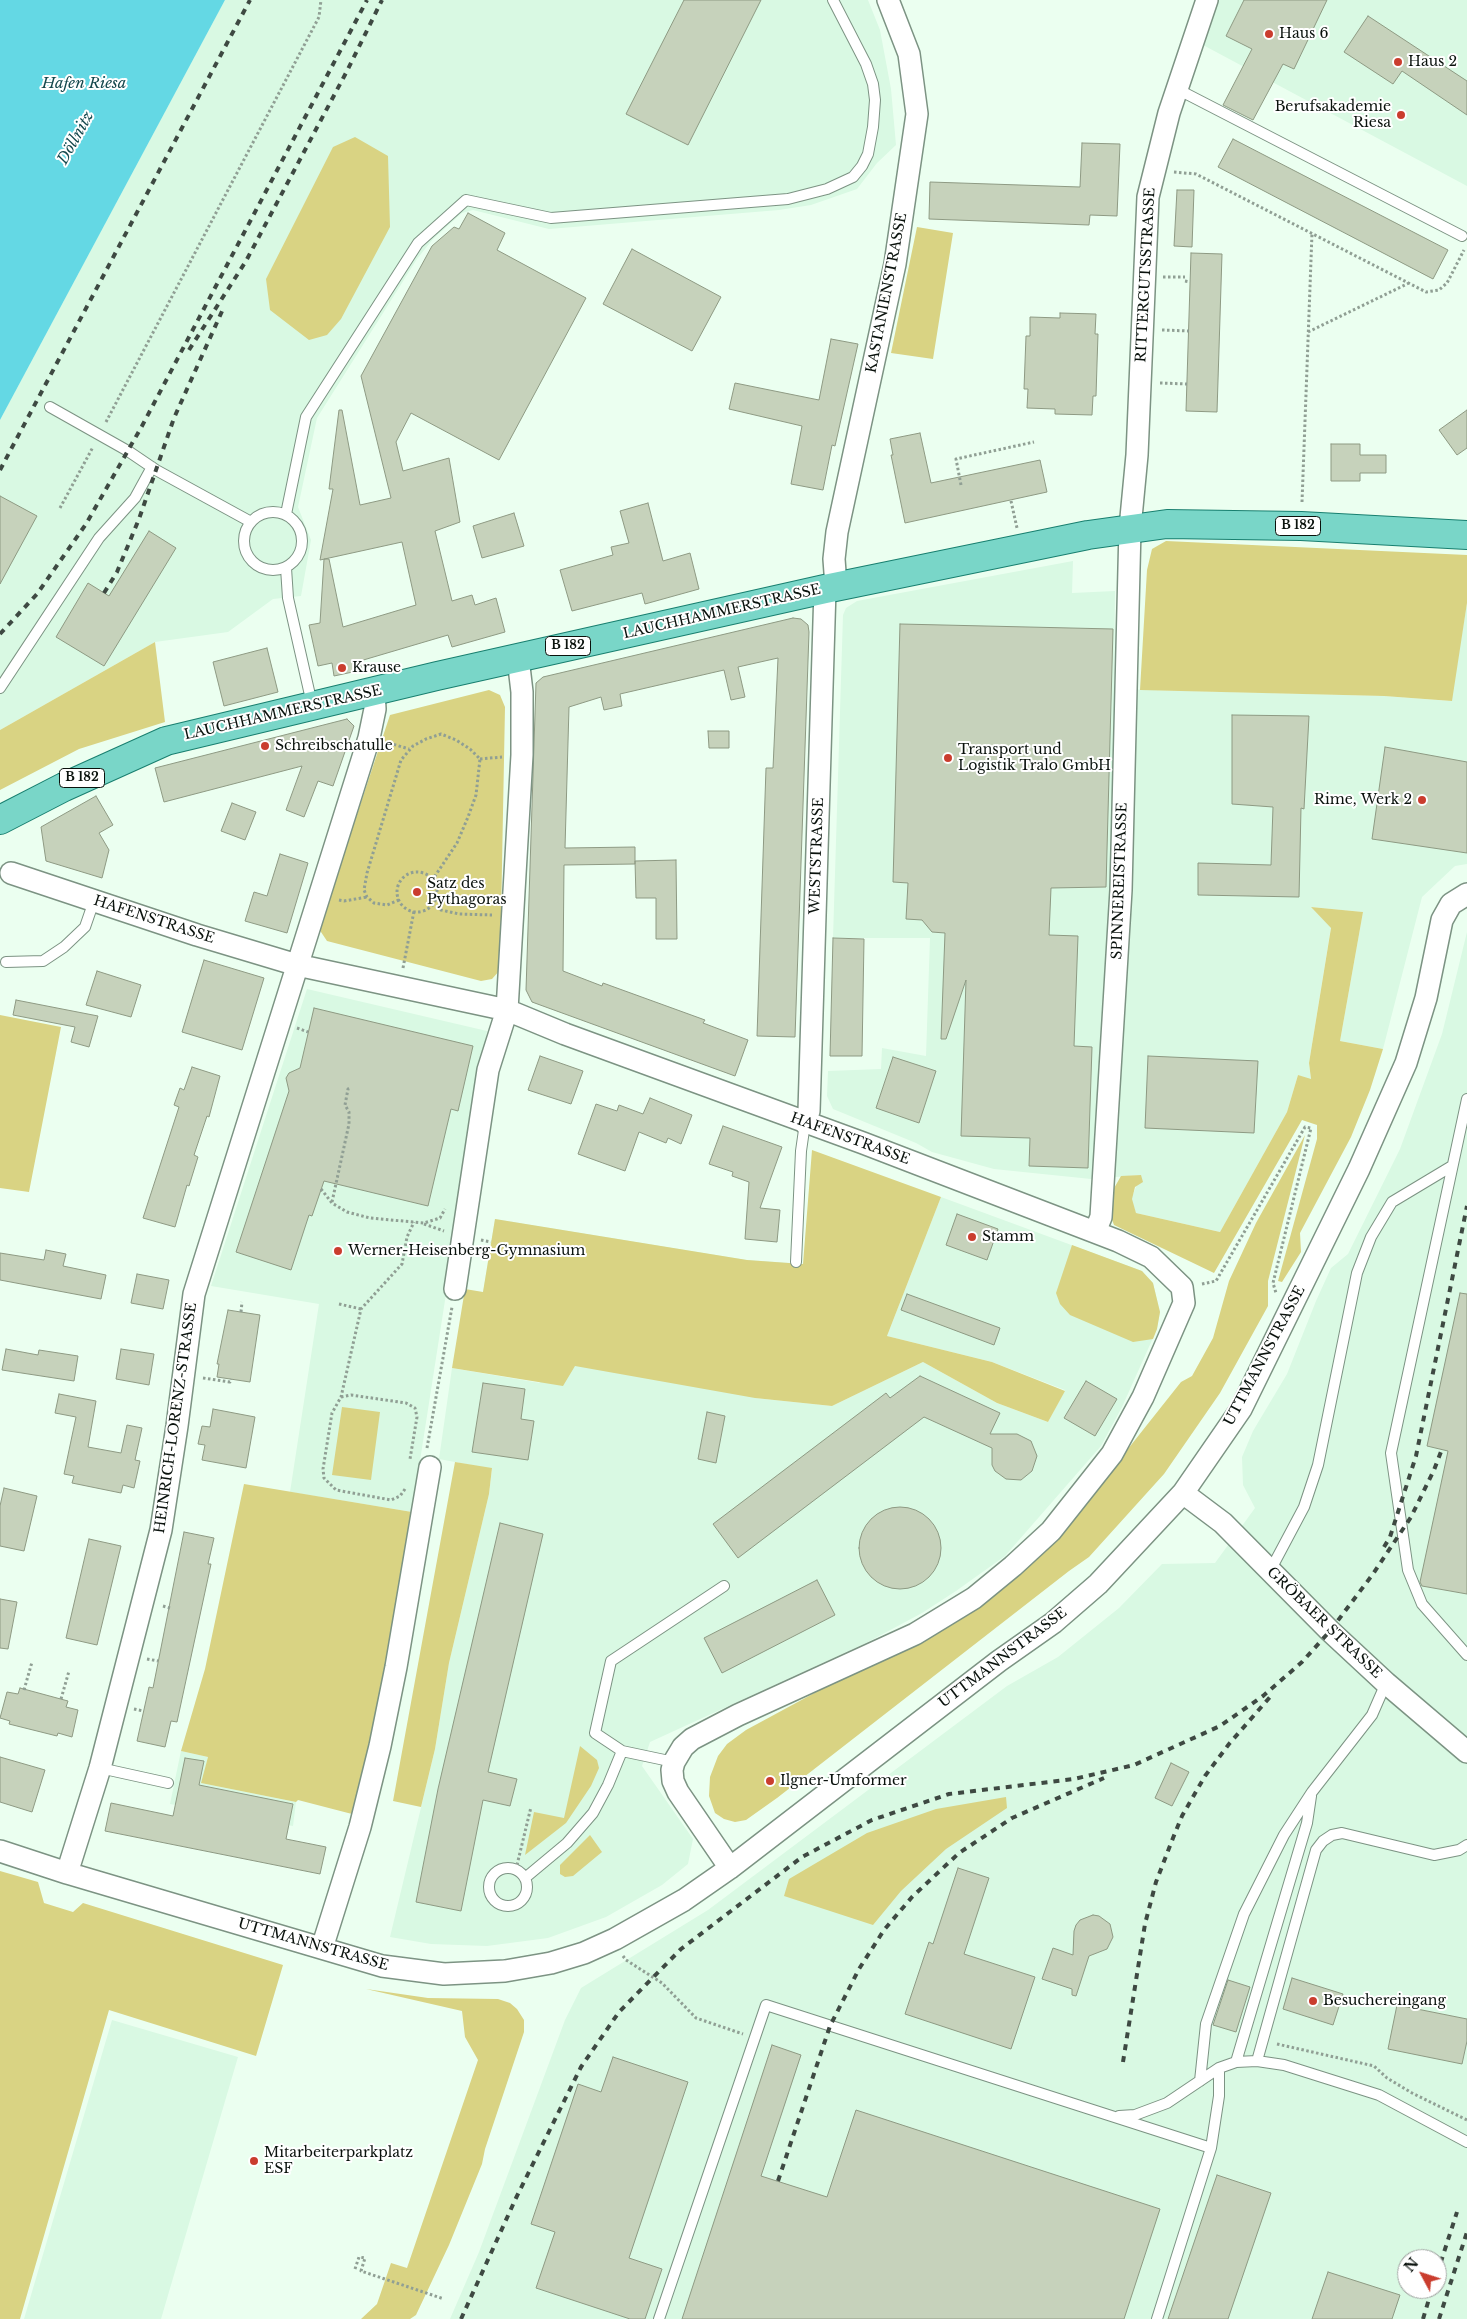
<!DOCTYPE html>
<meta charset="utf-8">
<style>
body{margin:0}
#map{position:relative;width:1467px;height:2319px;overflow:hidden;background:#ebfff0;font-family:"Libre Baskerville",serif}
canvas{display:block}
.north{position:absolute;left:1397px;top:2249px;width:50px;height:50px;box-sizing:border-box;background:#fff;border:1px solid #9da09e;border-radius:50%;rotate:310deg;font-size:14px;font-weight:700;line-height:20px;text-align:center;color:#0a120d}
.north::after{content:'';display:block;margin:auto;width:18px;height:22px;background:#ca3d2e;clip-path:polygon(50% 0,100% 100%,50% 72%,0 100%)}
</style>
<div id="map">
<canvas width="1467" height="2319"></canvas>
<div class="north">N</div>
</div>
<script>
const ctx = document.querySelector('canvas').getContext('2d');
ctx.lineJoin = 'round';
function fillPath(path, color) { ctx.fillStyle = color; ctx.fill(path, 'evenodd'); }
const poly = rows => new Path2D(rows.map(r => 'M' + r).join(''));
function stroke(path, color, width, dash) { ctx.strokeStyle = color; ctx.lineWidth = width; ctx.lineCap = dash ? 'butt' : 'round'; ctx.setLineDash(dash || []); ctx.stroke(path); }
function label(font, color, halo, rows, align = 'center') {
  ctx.font = font + ' "Libre Baskerville",serif'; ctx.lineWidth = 4; ctx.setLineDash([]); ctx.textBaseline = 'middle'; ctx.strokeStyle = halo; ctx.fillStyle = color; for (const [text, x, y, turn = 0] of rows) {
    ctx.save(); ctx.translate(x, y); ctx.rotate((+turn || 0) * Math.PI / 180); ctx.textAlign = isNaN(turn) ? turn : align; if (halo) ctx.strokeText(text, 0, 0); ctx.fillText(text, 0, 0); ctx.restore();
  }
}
const built = poly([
 [225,0,868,0,880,30,891,89,896,145,877,163,857,189,811,205,779,210,549,229,473,210,462,213,433,239,417,259,317,418,298,507,311,540,301,596,273,599,228,632,155,642,0,730,0,420],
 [1218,0,1467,0,1467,186,1203,45],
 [1073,561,1072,593,1115,591,1114,689,1384,696,1451,701,1467,603,1467,864,1455,866,1422,897,1383,1049,1340,1041,1363,912,1311,907,1331,927,1309,1063,1311,1080,1298,1075,1287,1112,1220,1232,1136,1213,1131,1199,1141,1175,1091,1179,994,1169,932,1152,916,1143,833,1109,827,1096,828,1071,881,1069,882,1048,926,1056,930,938,833,938,843,615,846,608,857,601],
 [1467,932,1467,2319,450,2319,479,2252,565,2020,581,1988,708,1910,1007,1686,1058,1657,1119,1608,1162,1564,1215,1563,1255,1508,1243,1485,1242,1457,1253,1431,1287,1374,1316,1301,1331,1268,1348,1254,1400,1149,1442,1034],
 [1407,2259,1437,2259,1437,2289,1407,2289],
 [307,989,487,1031,412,1512,290,1492,319,1304,211,1286],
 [941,1197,1142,1271,1153,1283,1160,1312,1157,1329,1122,1407,1101,1446,1005,1556,956,1591,922,1613,866,1643,650,1742,642,1766,693,1839,688,1864,662,1885,606,1917,548,1938,487,1946,431,1944,390,1937,435,1749,449,1663,489,1494,492,1469,439,1459,452,1368,540,1383,483,1292,495,1219,747,1260,803,1264,755,1398,832,1406,923,1362,997,1403,1048,1422,1065,1390,992,1362,887,1336],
 [181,1751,208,1757,202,1783,296,1802,293,1826,170,1804],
 [112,2020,238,2057,161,2319,24,2319]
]);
const green = poly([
 [355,137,388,156,390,227,341,319,327,335,309,340,270,310,266,279,333,147],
 [917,227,953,233,933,359,891,353],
 [1166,541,1467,555,1467,603,1452,701,1384,696,1140,690,1147,570,1152,549],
 [155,642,165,722,79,749,0,790,0,730],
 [489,690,500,695,505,707,500,970,492,979,481,981,327,941,319,929,390,715],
 [1311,907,1363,912,1340,1041,1383,1049,1370,1090,1351,1137,1300,1233,1301,1252,1282,1282,1278,1281,1317,1139,1317,1125,1302,1120,1214,1273,1114,1225,1109,1212,1113,1190,1121,1176,1141,1175,1143,1182,1135,1187,1132,1199,1136,1213,1220,1232,1287,1112,1298,1075,1311,1079,1309,1063,1331,928],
 [0,1015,61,1027,29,1192,0,1188],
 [1305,1135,1268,1281,1268,1306,1220,1393,1164,1474,1089,1557,1069,1571,777,1798,746,1820,735,1822,724,1819,715,1813,709,1796,710,1777,718,1756,727,1744,746,1730,844,1677,1055,1541,1181,1382,1192,1376,1213,1338,1229,1281,1256,1223],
 [812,1150,941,1197,887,1336,992,1362,1065,1391,1048,1422,997,1403,923,1362,832,1406,755,1398,575,1366,563,1386,452,1368,465,1289,483,1292,495,1219,747,1260,803,1264],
 [1072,1245,1142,1271,1153,1283,1160,1312,1157,1329,1153,1339,1133,1342,1070,1315,1060,1304,1056,1293],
 [342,1407,380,1412,371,1480,332,1475],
 [455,1462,492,1468,489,1494,449,1663,435,1749,421,1807,393,1801],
 [244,1484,412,1512,380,1705,352,1814,298,1800,296,1802,201,1783,208,1757,181,1751,205,1669],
 [580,1746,597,1760,599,1768,591,1786,566,1823,525,1855,534,1812,564,1818],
 [1006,1797,1007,1808,946,1849,901,1891,873,1925,784,1896,789,1879,867,1833,936,1809],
 [590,1835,602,1852,573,1876,565,1877,560,1874,560,1865],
 [0,1871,38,1882,44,1903,73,1912,83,1903,283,1965,256,2056,109,2010,20,2319,0,2319],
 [366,1989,428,1998,498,1999,510,2003,517,2009,524,2020,524,2032,485,2149,482,2164,449,2245,416,2315,410,2319,361,2319,377,2304,391,2263,407,2268,478,2060,465,2037,462,2011]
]);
const water = poly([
 [0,0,225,0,0,420]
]);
const building = poly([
 [684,0,761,0,688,145,626,114,684,0],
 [1244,0,1327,0,1294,69,1283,64,1253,120,1223,105,1252,49,1226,36,1244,0],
 [1368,16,1467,81,1467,115,1402,71,1393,84,1344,52,1368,16],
 [1233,139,1448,250,1433,279,1218,167,1233,139],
 [1082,143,1120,144,1117,216,1090,215,1089,225,929,219,930,182,1080,187,1082,143],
 [1177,190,1194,190,1192,247,1174,246,1177,190],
 [468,213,505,233,497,250,586,298,499,460,411,413,396,442,403,471,449,458,460,522,435,531,452,601,472,595,475,605,496,598,505,632,452,647,448,635,360,661,362,670,334,676,332,663,318,666,309,625,320,623,324,559,329,559,343,627,416,605,402,542,320,560,333,489,329,489,339,410,342,410,360,505,391,498,361,376,432,246,454,227,459,229,468,213],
 [632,249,721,297,692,351,603,304,632,249],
 [1191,253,1222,254,1217,412,1186,411,1191,253],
 [1060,313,1096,314,1095,334,1098,334,1097,364,1096,396,1093,396,1092,415,1055,414,1055,409,1027,408,1028,389,1024,389,1026,336,1030,336,1030,317,1060,318,1060,313],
 [831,339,858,344,835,446,832,445,823,490,791,484,802,426,729,409,735,383,819,400,831,339],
 [1467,410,1467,448,1457,455,1439,430,1467,410],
 [920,433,931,483,1040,460,1047,492,905,523,891,455,893,455,890,439,920,433],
 [1331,444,1360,444,1360,455,1386,455,1386,473,1360,473,1360,481,1331,481,1331,444],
 [0,496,37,516,0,584,0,496],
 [648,503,663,561,690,553,699,589,645,604,642,593,572,611,560,570,613,555,611,547,629,543,620,511,648,503],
 [514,513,524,546,482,558,473,526,514,513],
 [149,531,176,548,104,666,56,637,88,583,109,596,149,531],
 [793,618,801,619,808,625,809,632,795,1037,757,1036,766,768,773,768,778,658,738,667,745,697,731,700,724,670,620,694,622,706,604,710,601,697,569,707,565,848,635,847,635,864,564,865,563,971,602,986,603,983,705,1020,703,1023,748,1040,735,1076,532,1002,526,990,536,683,543,677,793,618],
 [900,624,1113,629,1106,887,1051,888,1049,935,1078,936,1074,1046,1092,1047,1088,1168,1029,1166,1030,1138,961,1136,966,980,946,1039,941,1039,945,933,932,932,922,920,906,919,908,883,893,882,900,624],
 [267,648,278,692,224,706,213,662,267,648],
 [1232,715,1309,716,1304,809,1301,808,1299,897,1198,895,1198,863,1271,865,1273,807,1232,804,1232,715],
 [347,719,354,726,333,786,318,781,304,817,286,810,302,766,164,802,155,768,347,719],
 [708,731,729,731,729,748,709,748,708,731],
 [1385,747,1467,762,1467,853,1372,839,1385,747],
 [96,796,113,825,99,833,109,850,102,878,46,861,41,827,96,796],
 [232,803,256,812,245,840,221,831,232,803],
 [280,854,308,863,287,933,245,921,254,892,267,896,280,854],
 [676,860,677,939,656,939,656,898,636,898,635,861,676,860],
 [833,938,864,939,862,1056,830,1056,833,938],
 [204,960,264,978,242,1050,182,1032,204,960],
 [97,971,141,985,131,1017,86,1005,97,971],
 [16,1000,98,1016,89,1047,71,1042,75,1027,13,1015,16,1000],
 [314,1008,473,1046,458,1111,451,1109,428,1206,324,1181,312,1216,309,1215,291,1270,236,1252,289,1091,286,1078,289,1073,300,1068,314,1008],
 [540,1056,583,1071,571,1104,528,1090,540,1056],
 [1148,1056,1258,1061,1254,1133,1145,1128,1148,1056],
 [893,1057,936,1071,919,1123,876,1108,893,1057],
 [192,1067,220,1076,209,1117,207,1116,194,1155,198,1157,189,1186,187,1185,175,1227,143,1218,179,1107,174,1105,180,1088,184,1090,192,1067],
 [650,1098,692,1115,681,1144,668,1138,666,1143,639,1132,625,1171,578,1154,596,1104,617,1111,619,1105,643,1114,650,1098],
 [723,1126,782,1147,760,1208,780,1210,777,1242,745,1239,749,1182,732,1176,733,1172,709,1164,723,1126],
 [957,1214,998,1229,987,1260,946,1245,957,1214],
 [46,1250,66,1254,63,1266,106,1275,101,1299,0,1280,0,1253,44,1260,46,1250],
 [137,1274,169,1280,163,1309,131,1303,137,1274],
 [1460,1293,1467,1294,1467,1594,1422,1586,1420,1582,1448,1451,1427,1446,1460,1293],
 [907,1294,1000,1328,994,1345,901,1310,907,1294],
 [228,1310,260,1315,250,1382,217,1377,219,1364,217,1364,228,1310],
 [6,1349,38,1355,39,1350,78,1356,74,1381,2,1370,6,1349],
 [121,1349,154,1354,149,1385,116,1379,121,1349],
 [920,1376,1000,1413,990,1434,1017,1434,1031,1441,1037,1456,1032,1471,1021,1480,1006,1479,995,1471,992,1465,992,1448,924,1417,738,1558,713,1524,886,1393,890,1398,920,1376],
 [1086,1381,1117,1399,1095,1436,1064,1418,1086,1381],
 [483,1383,525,1389,521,1419,534,1421,528,1460,472,1452,483,1383],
 [59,1394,96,1401,88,1447,121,1453,127,1425,142,1428,135,1460,140,1461,134,1488,123,1485,121,1493,72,1483,74,1476,64,1474,76,1417,55,1413,59,1394],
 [213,1409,255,1417,246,1468,202,1460,205,1445,198,1444,202,1426,210,1427,213,1409],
 [707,1412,725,1416,716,1463,698,1459,707,1412],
 [4,1488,37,1496,24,1551,0,1546,0,1506,4,1488],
 '859 1548a41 41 0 1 1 82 0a41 41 0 1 1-82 0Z',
 [500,1523,543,1534,488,1772,517,1779,510,1806,483,1800,461,1911,416,1902,438,1789,500,1523],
 [184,1532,214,1538,208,1564,211,1564,177,1722,171,1721,165,1747,137,1741,149,1687,153,1688,184,1532],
 [89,1539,121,1546,97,1645,66,1638,89,1539],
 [817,1580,835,1615,722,1673,704,1638,817,1580],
 [0,1599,17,1602,8,1649,0,1648,0,1599],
 [20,1688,68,1701,66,1707,78,1710,72,1737,58,1733,57,1736,9,1724,10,1721,0,1718,7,1692,18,1694,20,1688],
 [0,1757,45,1770,32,1812,0,1802,0,1757],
 [185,1758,204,1761,199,1785,293,1804,286,1839,326,1847,320,1874,105,1831,111,1803,173,1816,185,1758],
 [1171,1763,1189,1772,1172,1806,1155,1798,1171,1763],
 [958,1868,989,1878,964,1954,1035,1977,1011,2049,905,2014,929,1942,933,1944,958,1868],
 [1093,1915,1099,1916,1110,1924,1113,1937,1107,1949,1089,1956,1076,1996,1072,1995,1072,1989,1042,1979,1053,1948,1073,1955,1074,1931,1076,1925,1080,1920,1093,1915],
 [1292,1978,1343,1994,1333,2025,1283,2009,1292,1978],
 [1228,1980,1250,1987,1236,2032,1213,2025,1228,1980],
 [1397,2005,1467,2019,1467,2041,1462,2064,1388,2049,1397,2005],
 [772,2045,801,2055,761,2176,827,2197,856,2110,1160,2209,1124,2319,682,2319,772,2045],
 [613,2057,688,2082,629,2258,662,2269,645,2319,630,2319,536,2288,555,2232,531,2224,578,2084,601,2092,613,2057],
 [1217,2175,1271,2193,1228,2319,1168,2319,1217,2175],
 [1328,2272,1400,2295,1392,2319,1312,2319,1328,2272]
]);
const path = poly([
 [1174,172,1196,174,1426,292,1439,290,1447,283,1464,250],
 [1163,277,1185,277],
 [1185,281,1190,282],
 [1162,330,1189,331],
 [1308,332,1409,283],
 [1160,383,1187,384],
 [106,422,319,17,321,0],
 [961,485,956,459,1034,442],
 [1011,501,1017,528],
 [1302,502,1312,233],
 [60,508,93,447],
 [389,743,409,749],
 [480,759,502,757],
 '397 892a20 20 0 1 1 40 0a20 20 0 1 1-40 0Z',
 [339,900,344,901,367,897],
 [399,900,387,905,374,903,367,897,364,890,367,873,401,760,413,746,426,739,441,734,456,740,470,749,480,759,476,795,468,817,457,843,433,879],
 [432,904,441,910,459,914,492,915],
 [403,968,414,911],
 [297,1028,308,1032],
 [321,1189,332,1203,347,1212,370,1218,424,1223,440,1218,445,1209],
 [332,1202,349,1124,349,1112,345,1105,348,1089,351,1088],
 [424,1224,444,1231],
 [481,1240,491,1242],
 [1202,1284,1216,1281,1305,1127,1311,1128,1273,1283,1276,1293],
 [339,1304,361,1309],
 [241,1312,242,1302],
 [203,1378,230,1382,231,1379],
 [341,1397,351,1395,406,1403,415,1408,417,1417,410,1459],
 [427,1448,452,1307],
 [405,1489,400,1496,391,1500,336,1490,324,1478,323,1469,332,1413,341,1397,361,1309,402,1264,407,1237,414,1222],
 [163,1606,170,1608],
 [147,1659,158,1661],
 [24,1690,32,1662],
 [61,1699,69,1671],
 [134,1709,143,1711],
 [517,1865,531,1807],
 [623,1956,626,1960,662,1983,696,2018,743,2034],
 [1277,2044,1374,2066,1387,2078,1412,2093,1467,2120],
 [355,2269,359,2257,365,2258,361,2271,444,2299]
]);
const service = poly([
 [1177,89,1462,236],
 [50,407,128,451,156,470,251,522],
 '244 541a29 29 0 1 1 58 0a29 29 0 1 1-58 0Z',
 [286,514,306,417,418,243,466,200,551,218,788,199,827,189,853,177,862,166,868,154,873,127,875,100,873,84,866,64,833,0],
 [286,568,288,598,312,704],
 [0,688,99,538,135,498,152,467],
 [6,962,43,961,64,947,85,927,94,901],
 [1467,1099,1391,1453,1408,1570,1422,1604,1467,1655],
 [796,1262,801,1151,805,1123],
 [1270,1571,1304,1507,1318,1465,1357,1273,1371,1237,1392,1202,1452,1166],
 [674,1762,622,1751,595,1733,611,1661,724,1586],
 [100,1768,168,1783],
 '489 1887a19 19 0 1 1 38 0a19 19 0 1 1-38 0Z',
 [525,1878,567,1843,593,1813,608,1785,622,1751],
 [1257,2061,1316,1850,1323,1841,1332,1835,1342,1833,1434,1855,1459,1850,1467,1845],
 [1236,2062,1307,1823,1311,1796],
 [1200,2081,1206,2024,1244,1914,1284,1835,1312,1792,1372,1715,1386,1683],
 [1119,2116,1135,2115,1167,2103,1219,2068,1236,2062,1257,2061,1284,2065,1379,2095,1467,2142],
 [1211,2148,1219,2096,1219,2068],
 [659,2319,766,2005,1211,2148,1157,2319]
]);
const minor = poly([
 [836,586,834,559,837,532,895,264,917,114,909,54,888,0],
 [11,873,197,935,297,965,507,1010,565,1034,863,1143,1118,1241,1151,1257,1182,1287,1184,1303,1143,1397,1112,1454,1051,1531,1013,1566,974,1598,915,1634,738,1715,692,1739,683,1747,674,1762,672,1770,673,1781,678,1792,730,1868],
 [805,1123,809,1111,825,589],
 [1095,1232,1101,1217,1121,890,1130,528,1137,455,1148,197,1169,113,1207,0],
 [455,1289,488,1070,507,1010,522,755,522,692,518,658],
 [1183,1493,1223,1523,1330,1631,1386,1683,1467,1752],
 [0,1851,67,1873,382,1966,444,1974,505,1971,551,1963,584,1953,615,1939,684,1900,730,1868,999,1661,1053,1623,1098,1584,1183,1493,1241,1409,1359,1169,1406,1063,1426,998,1442,920,1451,904,1467,894],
 [67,1873,100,1768,161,1530,177,1426,194,1294,369,738,375,709,374,691],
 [322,1948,360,1827,380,1746,396,1667,430,1467]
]);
const primary = poly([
 [0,820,64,787,166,741,437,676,825,589,1088,535,1167,524,1301,526,1467,535]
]);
const rail = poly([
 [189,350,246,261,347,71,382,0],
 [0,470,250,0],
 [104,593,117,572,139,519,174,418,223,309],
 [0,634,37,594,86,524,142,426,367,0],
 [1384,1547,1390,1537,1416,1456,1467,1206],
 [1123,2062,1145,1924,1156,1882,1173,1838,1182,1816,1205,1776,1229,1744,1270,1697],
 [778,2181,830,2026,859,1969,884,1930,912,1897,959,1853,1012,1818,1104,1778],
 [1437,2274,1457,2212],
 [461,2319,516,2198,581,2067,619,2012,681,1949,802,1857,872,1820,949,1794,1074,1779,1134,1765,1220,1726,1263,1696,1302,1662,1330,1631,1373,1574,1411,1517,1434,1470,1442,1449],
 [1423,2319,1432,2289],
 [1439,2319,1467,2232]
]);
const markers = [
 [1269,34,5,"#ca3d2e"],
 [1398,62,5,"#ca3d2e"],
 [1401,115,5,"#ca3d2e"],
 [342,668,5,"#ca3d2e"],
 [265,746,5,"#ca3d2e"],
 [948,758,5,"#ca3d2e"],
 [1422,800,5,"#ca3d2e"],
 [417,892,5,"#ca3d2e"],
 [972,1237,5,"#ca3d2e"],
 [338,1251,5,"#ca3d2e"],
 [770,1781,5,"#ca3d2e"],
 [1313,2001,5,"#ca3d2e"],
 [254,2161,5,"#ca3d2e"]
];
const shields = [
 [1298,526,45],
 [568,646,45],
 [82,778,45]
];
const shieldNames = [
 ["B 182",1298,526],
 ["B 182",568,646],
 ["B 182",82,778]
];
const poiNames = [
 ["Haus 6",1279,34],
 ["Haus 2",1408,62],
 ["Berufsakademie",1391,107,"right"],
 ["Riesa",1391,123,"right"],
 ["Krause",352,668],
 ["Schreibschatulle",275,746],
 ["Transport und",958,750],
 ["Logistik Tralo GmbH",958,766],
 ["Rime, Werk 2",1412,800,"right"],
 ["Satz des",427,884],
 ["Pythagoras",427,900],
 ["Stamm",982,1237],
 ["Werner-Heisenberg-Gymnasium",348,1251],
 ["Ilgner-Umformer",780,1781],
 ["Besuchereingang",1323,2001],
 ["Mitarbeiterparkplatz",264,2153],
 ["ESF",264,2169]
];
const streetNames = [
 ["RITTERGUTSSTRASSE",1146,275,-87],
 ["KASTANIENSTRASSE",887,293,-79],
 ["LAUCHHAMMERSTRASSE",722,612,-13],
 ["LAUCHHAMMERSTRASSE",283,713,-13],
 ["WESTSTRASSE",817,856,-88],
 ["SPINNEREISTRASSE",1120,881,-88],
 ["HAFENSTRASSE",154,920,18],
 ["HAFENSTRASSE",850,1139,20],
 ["UTTMANNSTRASSE",1265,1356,-62],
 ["HEINRICH-LORENZ-STRASSE",176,1418,-82],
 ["GRÖBAER STRASSE",1324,1623,44],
 ["UTTMANNSTRASSE",1003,1658,-37],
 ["UTTMANNSTRASSE",313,1945,16]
];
const waterNames = [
 ["Hafen Riesa",84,84],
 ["Döllnitz",76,138,-61]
];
fillPath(built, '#d9f9e3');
fillPath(green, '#d9d383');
fillPath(water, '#64d8e4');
fillPath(building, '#c6d2bb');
stroke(building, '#8e9a83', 1);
stroke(service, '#7c9383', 12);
stroke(minor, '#7c9383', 24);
stroke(primary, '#187f6f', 30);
stroke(path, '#909f94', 3, [2.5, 2.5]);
stroke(service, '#fff', 10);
stroke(minor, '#fff', 21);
stroke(primary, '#79d6c8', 28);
stroke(rail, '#3e4942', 4, [6, 6]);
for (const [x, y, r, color] of markers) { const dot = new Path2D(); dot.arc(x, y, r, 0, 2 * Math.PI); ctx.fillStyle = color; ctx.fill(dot); stroke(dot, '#fff', 2); }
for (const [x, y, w] of shields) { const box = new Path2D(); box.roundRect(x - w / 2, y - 9.5, w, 19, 4); ctx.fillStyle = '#fff'; ctx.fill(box); stroke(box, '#0a120d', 1); }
label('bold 12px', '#0a120d', null, shieldNames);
label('14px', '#0a120d', '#fff', poiNames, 'left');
label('14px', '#0a120d', '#fff', streetNames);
label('italic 15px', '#14484d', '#fff', waterNames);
</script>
